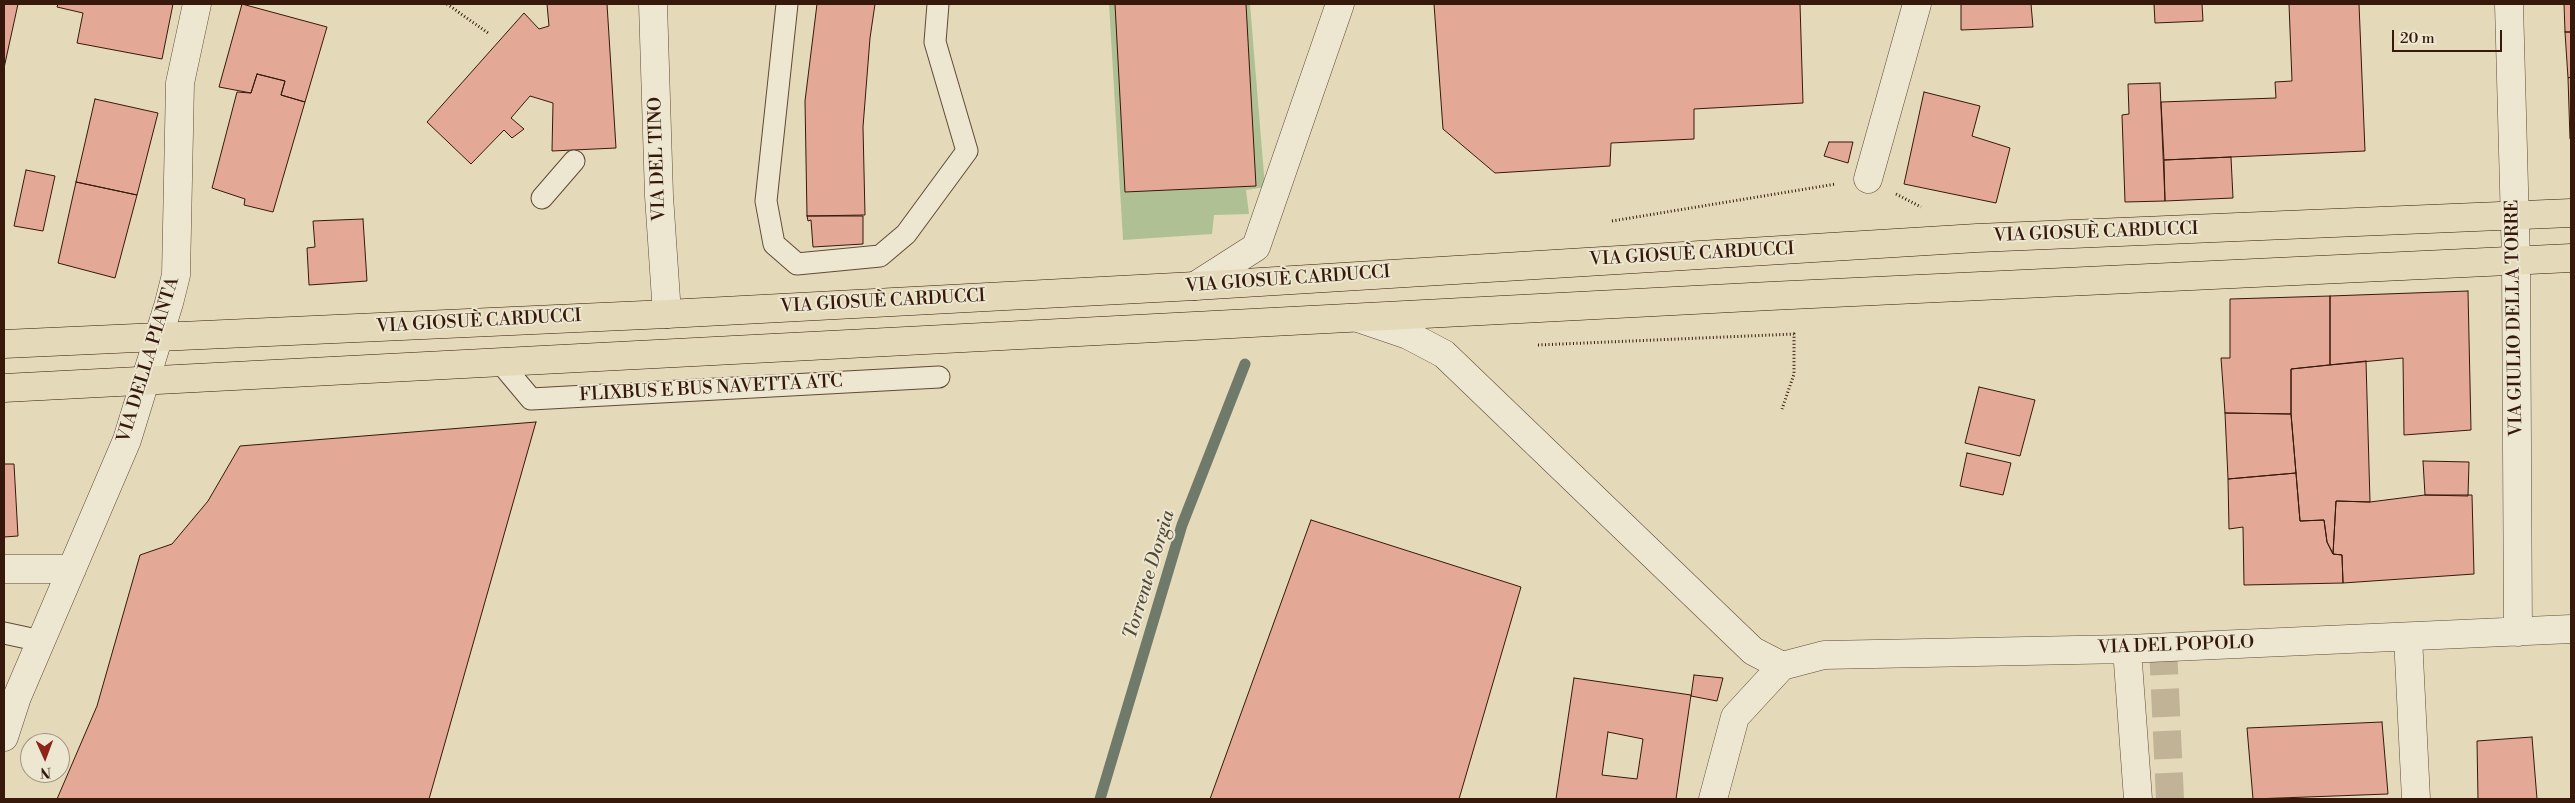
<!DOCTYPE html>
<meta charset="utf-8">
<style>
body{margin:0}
#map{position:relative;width:2575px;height:803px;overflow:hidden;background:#e4dab9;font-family:"Libre Bodoni",serif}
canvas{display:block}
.frame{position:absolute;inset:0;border:5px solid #36190a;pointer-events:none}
.north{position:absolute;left:20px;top:733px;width:50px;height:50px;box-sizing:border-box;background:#ede7d2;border:1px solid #a49582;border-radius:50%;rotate:178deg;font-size:14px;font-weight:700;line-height:20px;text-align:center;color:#36190a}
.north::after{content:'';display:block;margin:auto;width:18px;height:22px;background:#8f2418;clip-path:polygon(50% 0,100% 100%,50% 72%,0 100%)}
.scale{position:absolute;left:2392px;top:30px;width:110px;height:22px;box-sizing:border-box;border:2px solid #36190a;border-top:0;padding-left:6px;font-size:15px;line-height:18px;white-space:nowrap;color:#36190a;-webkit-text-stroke:4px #ede7d2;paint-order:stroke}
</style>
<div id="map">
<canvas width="2575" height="803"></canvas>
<div class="frame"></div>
<div class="north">N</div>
<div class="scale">20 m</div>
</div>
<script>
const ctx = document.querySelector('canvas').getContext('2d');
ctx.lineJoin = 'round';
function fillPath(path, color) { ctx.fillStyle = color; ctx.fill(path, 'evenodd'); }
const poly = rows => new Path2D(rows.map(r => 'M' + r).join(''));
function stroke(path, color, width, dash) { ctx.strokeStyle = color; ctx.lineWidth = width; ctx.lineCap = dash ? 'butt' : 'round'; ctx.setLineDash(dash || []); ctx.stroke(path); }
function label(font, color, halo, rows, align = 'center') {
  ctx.font = font + ' "Libre Bodoni",serif'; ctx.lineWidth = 4; ctx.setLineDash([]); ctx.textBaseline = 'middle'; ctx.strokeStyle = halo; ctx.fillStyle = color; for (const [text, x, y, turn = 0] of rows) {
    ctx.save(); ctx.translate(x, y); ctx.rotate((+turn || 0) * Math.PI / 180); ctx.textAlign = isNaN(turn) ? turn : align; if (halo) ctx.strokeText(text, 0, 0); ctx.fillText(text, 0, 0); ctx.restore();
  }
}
const green = poly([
 [1109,4,1250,4,1265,187,1246,190,1249,214,1214,215,1212,234,1123,240]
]);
const stream = poly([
 [1100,799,1182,525,1245,364]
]);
const building = poly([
 [4,4,18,4,4,68,4,4],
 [58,4,173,4,162,59,77,43,83,13,57,7,58,4],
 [242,4,327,27,305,102,281,95,285,81,257,74,251,93,219,87,242,4],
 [547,4,607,4,616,148,552,151,553,103,530,96,511,118,524,129,512,138,504,130,471,164,427,122,524,13,539,29,549,26,547,4],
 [817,4,875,4,870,38,863,127,865,215,807,216,805,101,817,4],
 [1115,4,1246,4,1256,186,1125,192,1115,4],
 [1434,4,1800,4,1803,103,1694,109,1694,139,1611,143,1610,166,1495,173,1443,129,1434,4],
 [1961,4,2031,4,2033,27,1961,30,1961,4],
 [2154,4,2202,4,2203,21,2155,23,2154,4],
 [2289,4,2359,4,2365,151,2164,160,2161,102,2276,98,2275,82,2292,81,2289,4],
 [2564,4,2571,4,2571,32,2565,32,2564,4],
 [2565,32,2571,32,2571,77,2568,78,2565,32],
 [257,74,285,81,281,95,305,102,273,212,244,205,245,199,212,188,237,92,251,93,257,74],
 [2571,77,2571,139,2570,139,2568,78,2571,77],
 [2160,83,2165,201,2125,202,2122,115,2129,114,2128,84,2160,83],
 [1924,92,1980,106,1972,136,2010,148,1996,203,1904,184,1924,92],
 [95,99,158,113,137,195,76,182,95,99],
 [1829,142,1853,142,1848,163,1824,156,1829,142],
 [2231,157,2233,198,2165,201,2164,160,2231,157],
 [26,170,55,176,43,231,14,226,26,170],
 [76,182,137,195,115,278,58,263,76,182],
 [807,216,863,216,863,244,813,247,811,220,808,221,807,216],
 [363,219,367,281,309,285,307,248,315,247,313,221,363,219],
 [2468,291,2471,430,2404,435,2403,358,2330,365,2330,296,2468,291],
 [2330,296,2330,365,2291,369,2291,414,2225,413,2221,358,2230,358,2230,299,2330,296],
 [2366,361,2370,502,2336,501,2333,554,2327,542,2324,520,2300,521,2291,414,2291,369,2366,361],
 [1979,387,2035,400,2020,456,1965,443,1979,387],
 [2225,413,2291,414,2296,473,2228,479,2225,413],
 [536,422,429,799,57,799,97,706,140,555,172,544,208,501,240,446,536,422],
 [1967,453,2011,463,2003,495,1960,486,1967,453],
 [2423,461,2469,462,2468,496,2425,495,2423,461],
 [4,464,14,464,18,536,4,537,4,464],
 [2296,473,2300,521,2324,520,2327,542,2333,554,2342,555,2343,583,2244,585,2243,527,2229,529,2228,479,2296,473],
 [2425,495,2472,495,2474,574,2343,583,2342,555,2333,554,2336,501,2370,502,2425,495],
 [1311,520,1521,587,1459,799,1210,799,1311,520],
 [1694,675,1723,678,1717,701,1691,696,1694,675],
 [1574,678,1691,695,1676,799,1556,799,1574,678],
 [1608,732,1643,739,1637,779,1602,775,1608,732],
 [2382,722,2388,794,2253,799,2247,728,2382,722],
 [2532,737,2537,799,2478,799,2477,741,2532,737]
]);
const minorTunnel = poly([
 [2163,647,2170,799]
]);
const path = poly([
 [447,4,488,33],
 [1896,194,1921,207],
 [1612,221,1836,184],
 [1538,345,1794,334,1794,374,1782,409]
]);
const service = poly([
 [787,4,766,201,774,244,797,264,880,256,906,234,967,151,935,42,938,4],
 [542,198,574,161],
 [500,362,531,399,939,377],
 [4,633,41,641]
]);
const minor = poly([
 [653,4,659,196,667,314],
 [2509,4,2516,261,2518,632],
 [1868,179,1917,4],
 [1195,286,1256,247,1340,4],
 [1358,318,1408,335,1444,354,1753,651,1782,666],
 [4,569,72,569],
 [2408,637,2416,799],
 [2127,649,2138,799],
 [1782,666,1824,655,2127,649,2571,629],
 [4,737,17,697,127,440,169,303,176,275,180,83,197,4],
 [1713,799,1735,717,1782,666]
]);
const primary = poly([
 [4,344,667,314,1195,286,1977,238,2571,213],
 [4,388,1770,296,2571,258]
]);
const streetNames = [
 ["VIA DEL TINO",658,159,-92],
 ["VIA GIOSUÈ CARDUCCI",2096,233,-2],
 ["VIA GIOSUÈ CARDUCCI",1692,255,-3],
 ["VIA GIOSUÈ CARDUCCI",1288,280,-4],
 ["VIA GIOSUÈ CARDUCCI",883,302,-3],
 ["VIA GIULIO DELLA TORRE",2515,318,-91],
 ["VIA GIOSUÈ CARDUCCI",479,322,-3],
 ["VIA DELLA PIANTA",149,360,-73],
 ["FLIXBUS E BUS NAVETTA ATC",711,389,-3],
 ["VIA DEL POPOLO",2176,646,-2]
];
const waterNames = [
 ["Torrente Dorgia",1150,575,-73]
];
fillPath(green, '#afc194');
stroke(stream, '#707a6b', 11);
fillPath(building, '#e3a896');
stroke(building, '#36190a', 1);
stroke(minorTunnel, '#c1b396', 28, [28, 14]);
stroke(service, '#624936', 23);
stroke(minor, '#624936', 29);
stroke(primary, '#36190a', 29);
stroke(path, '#36190a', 3, [1, 2.5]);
stroke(service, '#ede7d2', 21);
stroke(minor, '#ede7d2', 28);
stroke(primary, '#e4dab9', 28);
label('18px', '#36190a', '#ede7d2', streetNames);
label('italic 19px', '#534a3a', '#ede7d2', waterNames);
</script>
